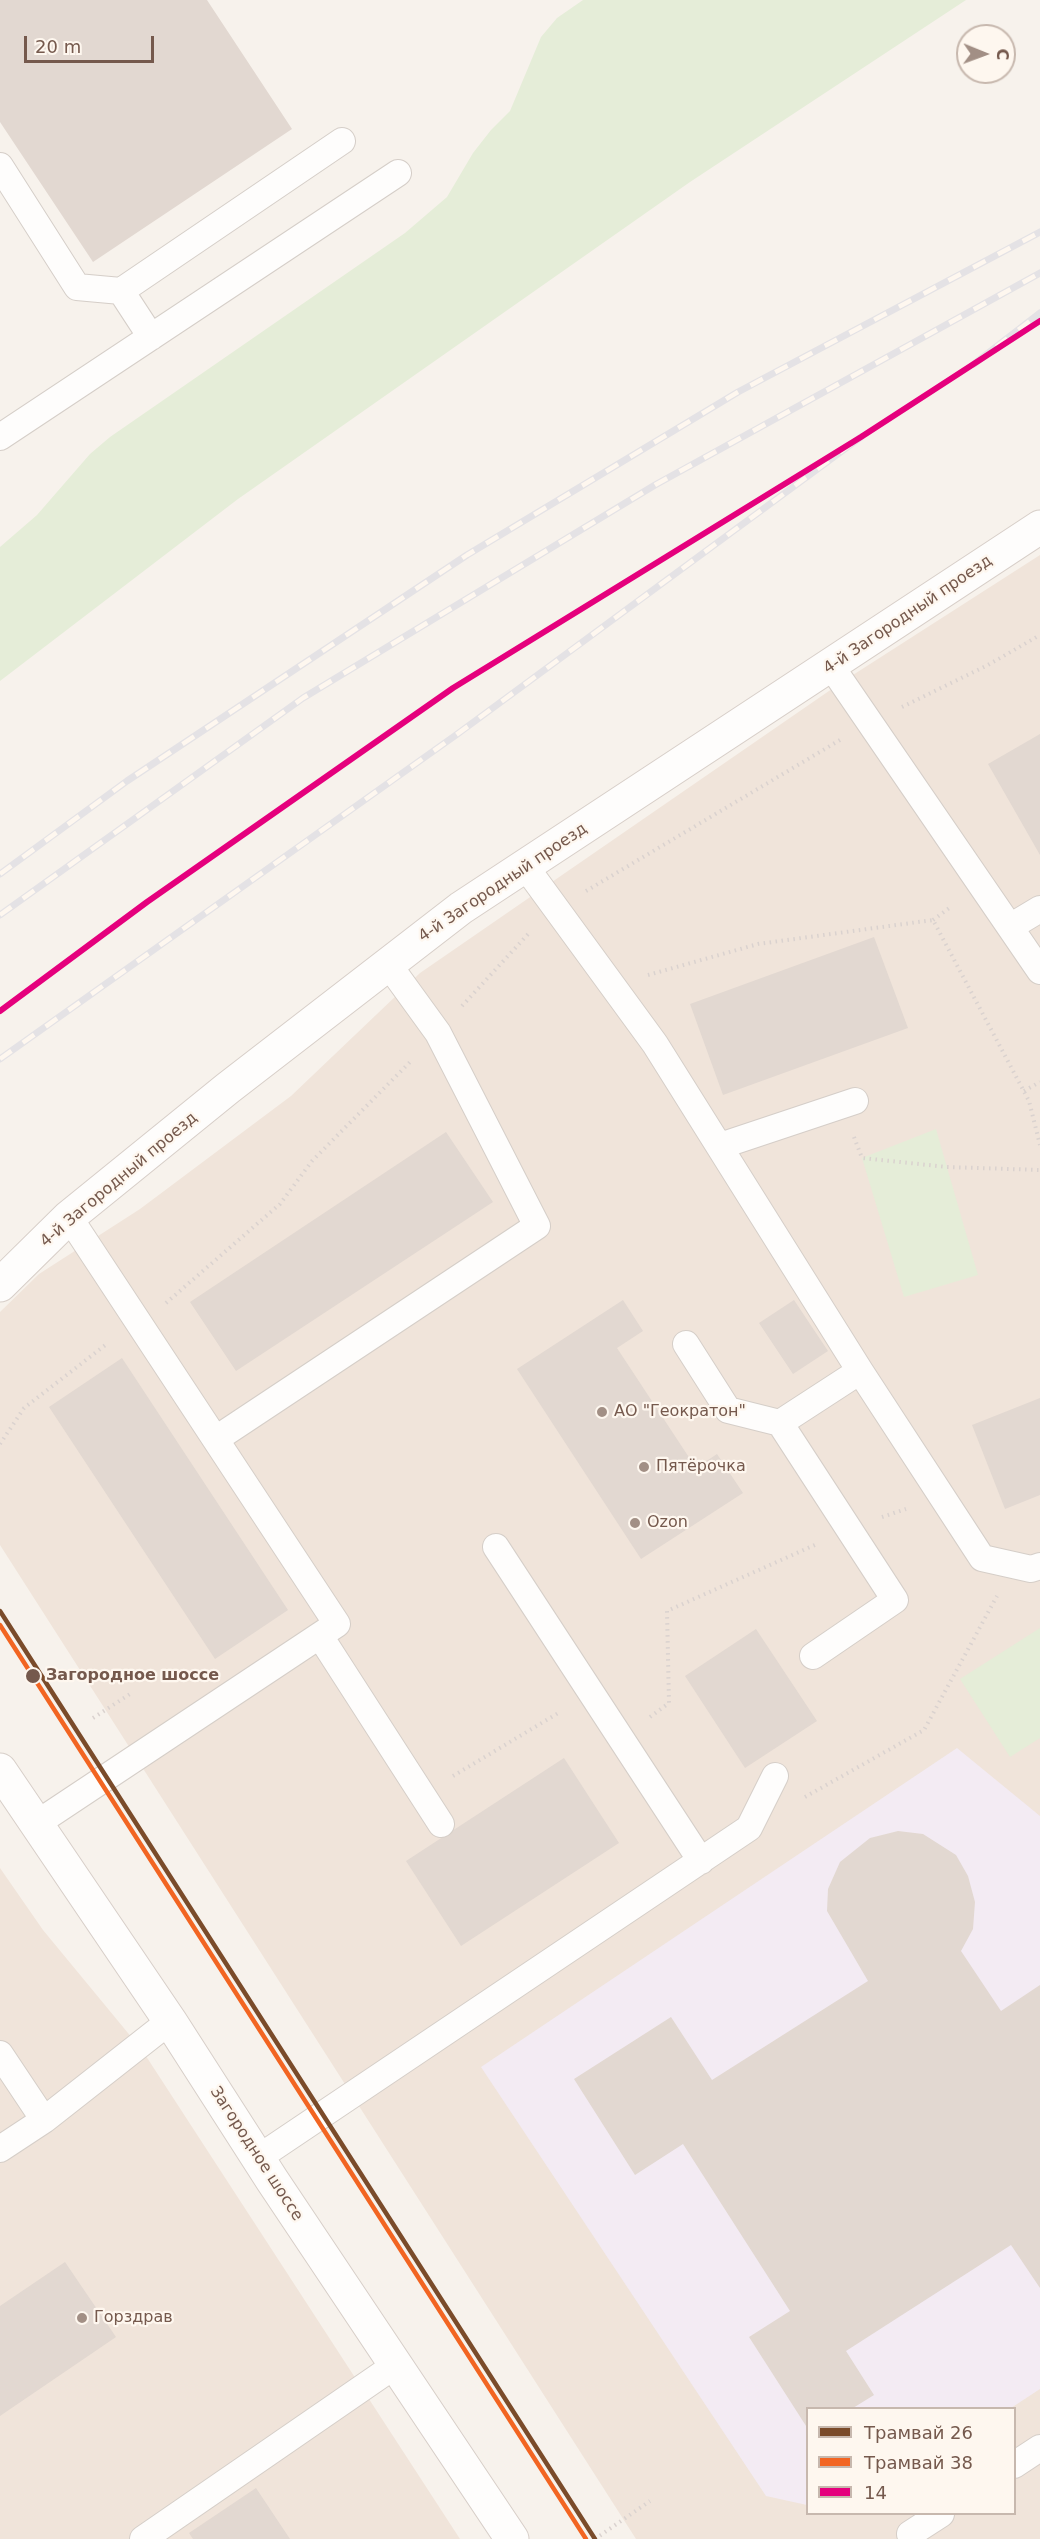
<!DOCTYPE html>
<meta charset="utf-8">
<style>
body{margin:0}
#map{position:relative;width:1040px;height:2539px;overflow:hidden;background:#f7f2ec;font-family:"DejaVu Sans",sans-serif}
canvas{display:block}
.legend{position:absolute;left:806px;top:2407px;width:210px;height:108px;box-sizing:border-box;background:#fef7ef;border:2px solid #c7b8ae;margin:0;padding:8px 10px;list-style:none;font-size:18px;color:#75594d}
.legend li{display:flex;align-items:center;gap:12px;height:30px}
.legend b{width:30px;border:2px solid #c7b8ae}
.north{position:absolute;left:956px;top:24px;width:60px;height:60px;box-sizing:border-box;background:#fef7ef;border:2px solid #c7b8ae;border-radius:50%;rotate:91deg;font-size:16px;font-weight:700;line-height:24px;text-align:center;color:#75594d}
.north::after{content:'';display:block;margin:auto;width:21px;height:27px;background:#a28f85;clip-path:polygon(50% 0,100% 100%,50% 72%,0 100%)}
.scale{position:absolute;left:24px;top:36px;width:130px;height:27px;box-sizing:border-box;border:3px solid #75594d;border-top:0;padding-left:8px;font-size:18px;line-height:21px;white-space:nowrap;color:#75594d;-webkit-text-stroke:4px #fef7ef;paint-order:stroke}
</style>
<div id="map">
<canvas width="1040" height="2539"></canvas>
<ul class="legend">
<li><b style="height:8px;background:#7a4b2a"></b>Трамвай 26</li>
<li><b style="height:8px;background:#f26522"></b>Трамвай 38</li>
<li><b style="height:8px;background:#e5007d"></b>14</li>
</ul>
<div class="north">С</div>
<div class="scale">20 m</div>
</div>
<script>
const ctx = document.querySelector('canvas').getContext('2d');
ctx.lineJoin = 'round';
function fillPath(path, color) { ctx.fillStyle = color; ctx.fill(path, 'evenodd'); }
const poly = rows => new Path2D(rows.map(r => 'M' + r).join(''));
function stroke(path, color, width, dash) { ctx.strokeStyle = color; ctx.lineWidth = width; ctx.lineCap = dash ? 'butt' : 'round'; ctx.setLineDash(dash || []); ctx.stroke(path); }
function label(font, color, halo, rows, align = 'center') {
  ctx.font = font + ' "DejaVu Sans",sans-serif'; ctx.lineWidth = 4.5; ctx.setLineDash([]); ctx.textBaseline = 'middle'; ctx.strokeStyle = halo; ctx.fillStyle = color; for (const [text, x, y, turn = 0] of rows) {
    ctx.save(); ctx.translate(x, y); ctx.rotate((+turn || 0) * Math.PI / 180); ctx.textAlign = isNaN(turn) ? turn : align; if (halo) ctx.strokeText(text, 0, 0); ctx.fillText(text, 0, 0); ctx.restore();
  }
}
const residential = poly([
 [1040,555,1040,2539,636,2539,0,1545,0,1312,39,1274,140,1209,291,1096,420,973,842,682],
 [808,2408,1014,2408,1014,2514,808,2514],
 [0,1868,43,1930,142,2050,460,2539,0,2539]
]);
const education = poly([
 [957,1748,1040,1816,1040,2389,1011,2408,808,2408,807,2505,766,2496,481,2067]
]);
const green = poly([
 [583,0,966,0,690,182,238,499,0,681,0,547,37,515,90,454,110,437,405,233,447,197,473,153,491,130,510,111,541,37,557,18],
 [936,1129,978,1275,904,1297,862,1158],
 [1040,1628,1040,1738,1010,1757,960,1679]
]);
const building = poly([
 [0,0,207,0,292,129,93,262,0,122],
 [1040,734,1040,855,988,764],
 [874,937,908,1028,723,1095,690,1004],
 [446,1132,493,1202,236,1371,190,1302],
 [623,1300,643,1331,617,1348,696,1468,717,1454,743,1493,641,1559,517,1369],
 [794,1300,828,1351,793,1374,759,1323],
 [122,1358,288,1610,215,1659,49,1407],
 [1040,1398,1040,1495,1005,1509,972,1425],
 [756,1629,817,1721,745,1768,685,1676],
 [564,1758,619,1843,461,1946,406,1861],
 [898,1831,923,1834,956,1855,968,1876,975,1902,973,1929,961,1951,1001,2011,1040,1985,1040,2288,1011,2245,846,2351,874,2395,853,2408,808,2408,808,2429,749,2337,790,2311,683,2144,635,2175,574,2079,671,2017,712,2080,868,1981,827,1911,828,1889,840,1862,870,1838],
 [65,2262,116,2337,0,2416,0,2306],
 [256,2488,290,2539,193,2539,189,2533]
]);
const path = poly([
 [902,707,988,665,1040,635],
 [586,891,840,740],
 [933,920,952,906],
 [648,975,758,944,933,920,1029,1101,1040,1145],
 [462,1006,530,932],
 [1024,1091,1040,1082],
 [854,1137,862,1158,947,1167,1040,1170],
 [166,1303,280,1204,312,1161,412,1060],
 [0,1444,24,1408,108,1343],
 [882,1517,906,1509],
 [650,1717,669,1703,667,1611,817,1544],
 [93,1718,130,1694],
 [453,1776,560,1712],
 [805,1797,924,1730,997,1596],
 [595,2539,650,2501]
]);
const lane = poly([
 [0,166,77,287,121,291,342,141],
 [121,291,151,337],
 [0,437,398,173],
 [831,666,1040,971],
 [525,866,655,1044,860,1371,982,1558,1031,1569,1040,1566],
 [1010,927,1040,909],
 [720,1146,855,1101],
 [686,1344,728,1410,780,1423,895,1600,813,1656],
 [780,1423,860,1371],
 [216,1439,537,1226,438,1033,388,964],
 [496,1547,701,1861],
 [320,1636,441,1824],
 [36,1824,337,1624,69,1217],
 [0,2054,44,2120],
 [0,2149,44,2120,170,2021],
 [258,2158,749,1828,775,1776],
 [1014,2465,1040,2448],
 [910,2534,941,2514],
 [143,2539,397,2364]
]);
const secondary = poly([
 [0,1285,69,1217,228,1088,461,908,1040,527],
 [0,1770,170,2021,272,2180,512,2539]
]);
const rail = poly([
 [974,364,1040,313],
 [0,874,127,781,467,555,738,392,1040,232],
 [0,915,303,698,655,485,1040,273],
 [0,1059,456,735,861,437]
]);
const rail1 = poly([
 [0,1011,147,902,453,688,861,437,1040,321]
]);
const tram1 = poly([
 [0,1611,595,2539]
]);
const tram2 = poly([
 [0,1625,586,2539]
]);
const markers = [
 [602,1412,6,"#a28f85"],
 [644,1467,6,"#a28f85"],
 [635,1523,6,"#a28f85"],
 [33,1676,8,"#75594d"],
 [82,2318,6,"#a28f85"]
];
const streetNames = [
 ["4-й Загородный проезд",908,615,-34],
 ["4-й Загородный проезд",503,883,-34],
 ["4-й Загородный проезд",119,1180,-40],
 ["Загородное шоссе",256,2154,57]
];
const poiNames = [
 ["АО \"Геократон\"",614,1412],
 ["Пятёрочка",656,1467],
 ["Ozon",647,1523],
 ["Горздрав",94,2318]
];
const stopNames = [
 ["Загородное шоссе",46,1676]
];
fillPath(residential, '#f0e4da');
fillPath(education, '#f3ebf3');
fillPath(green, '#e5edd8');
fillPath(building, '#e2d8d1');
stroke(lane, '#d5cec8', 28);
stroke(secondary, '#d7cec8', 35);
stroke(path, '#dad2cf', 4, [1.5, 4.5]);
stroke(lane, '#fefdfc', 26);
stroke(secondary, '#fefdfc', 33);
stroke(rail, '#e4e2e5', 7);
stroke(rail, '#fef7ef', 4.5, [14]);
stroke(rail1, '#e5007d', 6);
stroke(tram1, '#7a4b2a', 4.5);
stroke(tram2, '#f26522', 4.5);
for (const [x, y, r, color] of markers) { const dot = new Path2D(); dot.arc(x, y, r, 0, 2 * Math.PI); ctx.fillStyle = color; ctx.fill(dot); stroke(dot, '#fef7ef', 2); }
label('16px', '#75594d', '#fef7ef', streetNames);
label('16px', '#75594d', '#fef7ef', poiNames, 'left');
label('bold 16px', '#75594d', '#fef7ef', stopNames, 'left');
</script>
